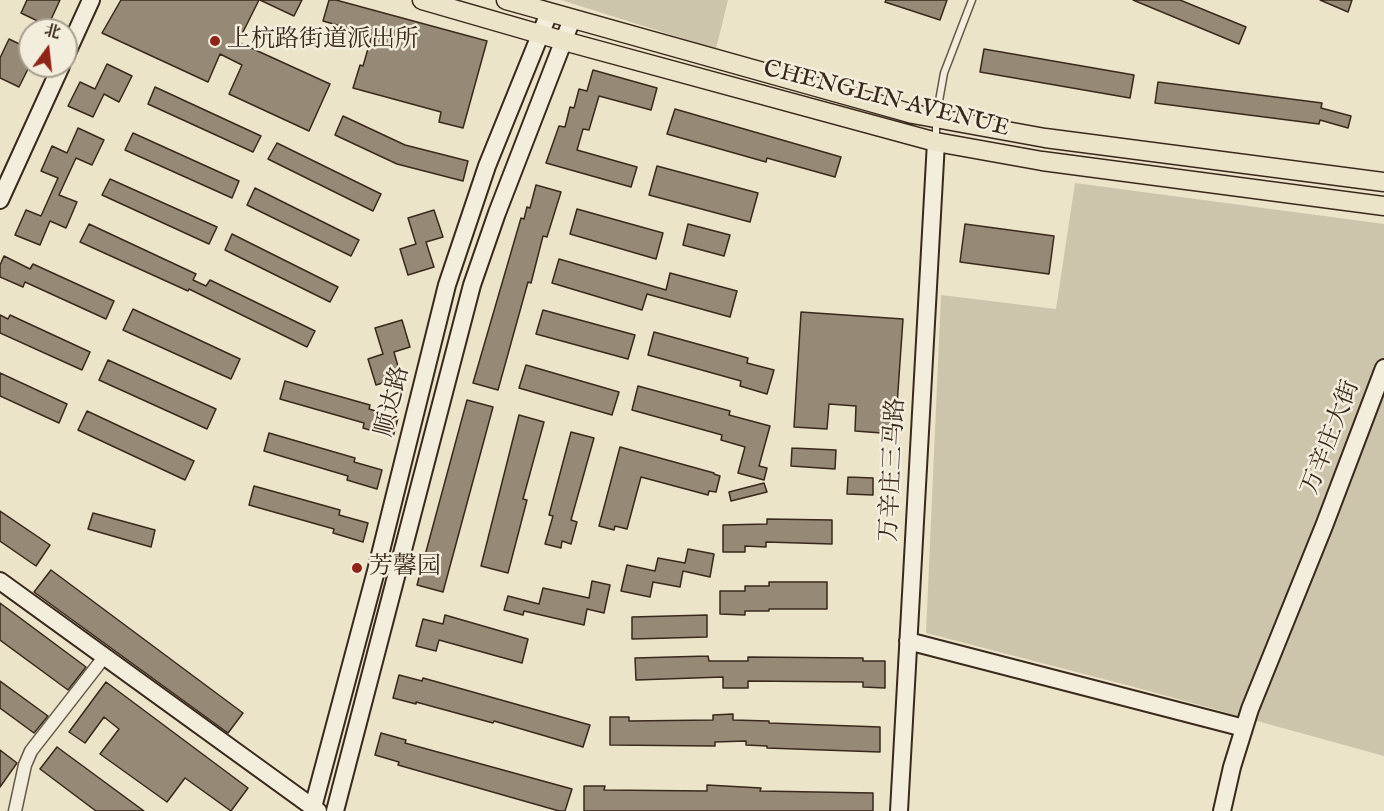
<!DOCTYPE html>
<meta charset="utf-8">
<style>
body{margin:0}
#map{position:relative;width:1384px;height:811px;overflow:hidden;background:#ebe4c9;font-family:"IM FELL English","Noto Serif SC",serif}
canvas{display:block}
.north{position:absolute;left:18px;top:18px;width:60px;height:60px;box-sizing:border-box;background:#f2eddc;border:2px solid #a89e8f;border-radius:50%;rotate:15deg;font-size:16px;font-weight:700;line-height:24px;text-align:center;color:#3a281c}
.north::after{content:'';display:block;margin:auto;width:21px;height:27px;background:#8f2418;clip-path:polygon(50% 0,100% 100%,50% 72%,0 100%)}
</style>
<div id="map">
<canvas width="1384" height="811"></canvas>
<div class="north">北</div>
</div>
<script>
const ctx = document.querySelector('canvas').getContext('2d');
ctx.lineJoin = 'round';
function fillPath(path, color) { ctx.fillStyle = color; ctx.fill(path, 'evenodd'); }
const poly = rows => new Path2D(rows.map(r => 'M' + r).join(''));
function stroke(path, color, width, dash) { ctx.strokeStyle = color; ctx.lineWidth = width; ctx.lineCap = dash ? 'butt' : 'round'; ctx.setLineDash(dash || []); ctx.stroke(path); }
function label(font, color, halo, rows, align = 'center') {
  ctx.font = font + ' "IM FELL English","Noto Serif SC",serif'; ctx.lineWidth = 5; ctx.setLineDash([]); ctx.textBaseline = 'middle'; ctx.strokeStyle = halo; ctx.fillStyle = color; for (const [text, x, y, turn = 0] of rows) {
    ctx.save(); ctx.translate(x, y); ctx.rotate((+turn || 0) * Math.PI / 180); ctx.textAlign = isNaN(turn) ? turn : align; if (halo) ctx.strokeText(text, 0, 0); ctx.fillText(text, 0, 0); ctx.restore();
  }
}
const green = poly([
 [561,0,728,0,716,49],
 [1075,183,1384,224,1384,756,1134,687,926,633,941,295,1056,309]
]);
const building = poly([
 [27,0,60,0,48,26,21,13,27,0],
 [121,0,259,0,238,42,330,84,309,131,229,94,242,65,220,54,208,82,102,33,121,0],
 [260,0,302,0,294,16,260,0],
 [329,0,336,0,487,41,463,128,439,122,441,112,353,88,360,65,363,66,372,35,323,21,329,0],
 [886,0,947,0,940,20,885,2,886,0],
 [1133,0,1180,0,1246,27,1239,44,1133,0],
 [1320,0,1352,0,1348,12,1320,0],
 [9,39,30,49,30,65,19,87,0,78,0,58,9,39],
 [984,49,1134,75,1130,98,980,72,984,49],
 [107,64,132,76,119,102,104,94,93,117,68,106,80,82,95,89,107,64],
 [593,70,657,88,651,110,599,96,589,130,583,129,577,150,637,167,631,187,546,163,559,126,565,127,570,107,574,108,579,89,587,91,593,70],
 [1158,82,1322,103,1321,108,1351,116,1348,128,1320,120,1319,124,1155,103,1158,82],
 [155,87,261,136,253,152,148,104,155,87],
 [675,109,841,157,835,177,767,158,766,162,667,134,675,109],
 [343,116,405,145,468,161,463,181,397,164,335,135,343,116],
 [78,128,104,140,92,165,76,158,59,195,77,202,66,228,50,221,40,245,15,235,26,210,41,216,58,178,41,171,52,146,67,153,78,128],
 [133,133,239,181,232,198,125,150,133,133],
 [277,143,381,194,373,211,268,159,277,143],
 [657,166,758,193,750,222,649,195,657,166],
 [110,179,217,227,209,244,102,195,110,179],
 [536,185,561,192,547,237,543,236,531,283,528,282,498,390,473,383,521,218,524,219,527,207,530,208,536,185],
 [255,188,359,240,351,256,247,205,255,188],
 [577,209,663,233,656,259,570,234,577,209],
 [434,210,443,237,426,242,434,267,408,275,400,249,416,244,408,218,434,210],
 [89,224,196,274,193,280,206,286,210,280,315,331,307,347,189,289,188,291,80,242,89,224],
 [688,224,730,235,724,256,683,245,688,224],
 [965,224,1054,236,1049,274,960,262,965,224],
 [232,234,338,287,330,302,225,250,232,234],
 [4,256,30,269,33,264,114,301,106,319,25,282,23,287,0,277,0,265,4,256],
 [559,259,666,290,670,273,737,291,730,317,647,294,642,310,552,283,559,259],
 [133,309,240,359,231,379,123,330,133,309],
 [543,310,635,335,628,359,536,334,543,310],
 [801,312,903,319,895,434,855,431,856,406,829,404,827,429,794,427,801,312],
 [0,315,8,319,10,315,90,352,82,370,0,333,0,315],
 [402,320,410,347,394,352,401,377,376,385,368,359,383,354,375,328,402,320],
 [654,332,748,358,747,363,774,370,767,394,740,386,741,381,648,355,654,332],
 [108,360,216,409,207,429,99,380,108,360],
 [526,365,619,392,612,415,519,388,526,365],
 [0,373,67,404,59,423,0,396,0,373],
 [285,381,370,405,369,409,398,418,393,437,363,428,364,423,280,399,285,381],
 [638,386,730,411,729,415,770,426,759,466,767,468,764,480,738,473,745,447,721,440,722,435,632,410,638,386],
 [467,400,493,407,443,592,417,585,467,400],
 [87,411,194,461,185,480,78,430,87,411],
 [519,415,544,422,523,499,527,500,508,573,481,566,519,415],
 [571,432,594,438,571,520,577,522,571,544,562,541,561,548,545,544,553,516,549,515,571,432],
 [269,433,355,458,354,462,382,470,377,489,347,480,348,476,264,451,269,433],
 [620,447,714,473,714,474,720,476,716,492,709,491,708,495,641,477,627,529,615,526,614,530,599,526,620,447],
 [792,448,836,450,835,469,791,466,792,448],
 [848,477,873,478,873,495,847,494,848,477],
 [764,483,767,492,731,501,729,492,764,483],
 [254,486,340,510,339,515,368,523,363,542,333,533,334,529,249,505,254,486],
 [0,511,50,545,36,566,0,541,0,511],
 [93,513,155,530,151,547,88,529,93,513],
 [767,519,832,520,832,544,766,542,766,547,745,546,745,552,723,552,723,525,767,524,767,519],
 [688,549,714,554,710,577,683,571,680,587,653,582,650,597,621,591,627,565,655,571,658,558,685,563,688,549],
 [51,570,243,713,228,733,34,592,51,570],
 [592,581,610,585,604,613,587,609,584,625,524,611,523,615,504,610,508,596,539,604,543,588,589,598,592,581],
 [769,582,827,582,827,609,769,609,769,611,745,611,745,615,720,614,720,591,745,591,745,586,769,586,769,582],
 [0,603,86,667,68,690,0,640,0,603],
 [445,615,528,639,522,663,439,640,436,651,416,646,423,619,443,624,445,615],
 [707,615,707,637,632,639,632,617,707,615],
 [708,656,709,661,748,661,748,657,863,658,863,661,885,661,885,688,863,687,863,682,748,681,748,688,723,688,723,677,636,680,635,658,708,656],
 [399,675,422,681,423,678,590,725,583,747,494,721,493,723,416,702,416,704,393,698,399,675],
 [0,681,48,716,34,733,0,708,0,681],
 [106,682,248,788,231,811,185,778,167,802,100,754,119,729,104,717,85,743,69,732,106,682],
 [733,714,733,720,769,721,769,723,880,727,880,752,767,748,767,746,746,745,746,741,715,742,715,746,610,745,610,717,629,717,629,721,713,720,713,715,733,714],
 [381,733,406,740,405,743,572,789,565,811,559,811,398,765,399,762,375,755,381,733],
 [57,747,144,811,96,811,40,769,57,747],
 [0,750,17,763,0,787,0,750],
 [707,785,761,788,760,791,873,793,873,811,584,811,584,786,605,786,604,790,707,791,707,785]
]);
const lane = poly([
 [936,138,936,118,944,73,972,0]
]);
const street = poly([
 [15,811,25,765,31,751,105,656]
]);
const secondary = poly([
 [66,55,91,0],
 [0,200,61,66],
 [0,581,318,811],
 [908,641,1244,728],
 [312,811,376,571,447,285,487,166,549,13],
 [335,811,472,285,497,213,572,19],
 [899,811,936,142],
 [1222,811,1232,767,1250,709,1324,526,1384,368]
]);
const primary = poly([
 [422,0,564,41,936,142,1042,161,1384,206],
 [506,0,913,114,1045,138,1384,182]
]);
const markers = [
 [215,41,6,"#8f2418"],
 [357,568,6,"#8f2418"]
];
const poiNames = [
 ["上杭路街道派出所",227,41],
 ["芳馨园",369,568]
];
const streetNames = [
 ["CHENGLIN AVENUE",886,100,14],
 ["顺达路",394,402,-76],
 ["万辛庄大街",1332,438,-69],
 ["万辛庄三马路",894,470,-87]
];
fillPath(green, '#cdc4ac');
fillPath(building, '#968a76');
stroke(building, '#3a281c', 1.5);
stroke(lane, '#665747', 9);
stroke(street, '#665747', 15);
stroke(secondary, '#3a281c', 20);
stroke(primary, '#3a281c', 21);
stroke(lane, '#f2eddc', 6);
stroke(street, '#f2eddc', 12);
stroke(secondary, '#f2eddc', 16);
stroke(primary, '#ebe4c9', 18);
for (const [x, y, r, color] of markers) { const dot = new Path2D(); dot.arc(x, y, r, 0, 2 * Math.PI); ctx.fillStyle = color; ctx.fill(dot); stroke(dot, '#f2eddc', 2); }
label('24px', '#3a281c', '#f2eddc', poiNames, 'left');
label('24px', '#3a281c', '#f2eddc', streetNames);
</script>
